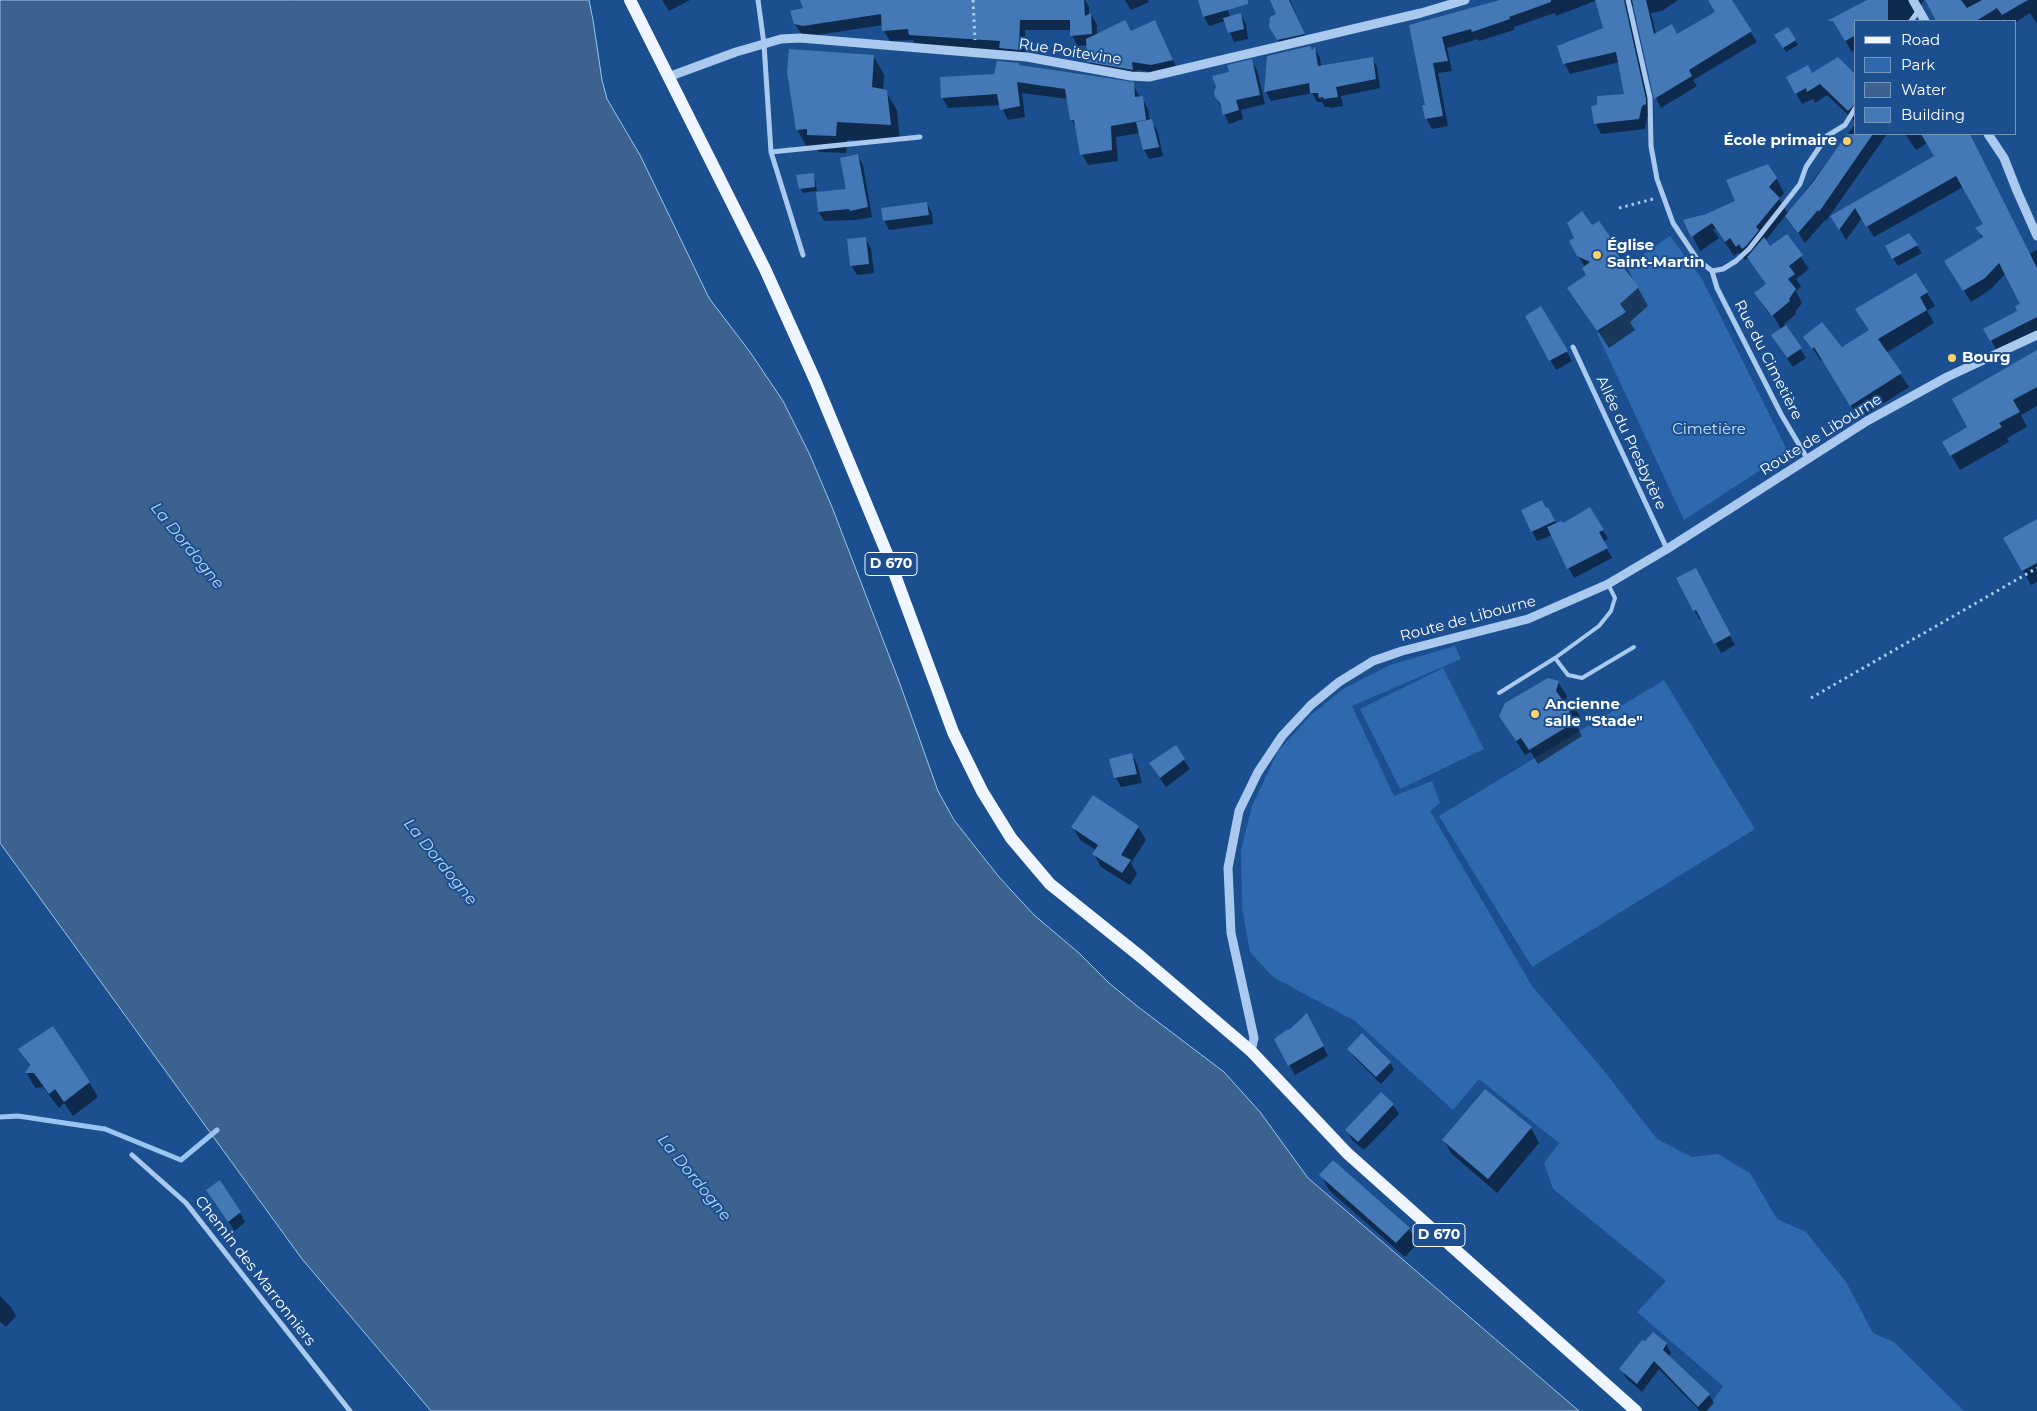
<!DOCTYPE html>
<meta charset="utf-8">
<style>
body{margin:0}
#map{position:relative;width:2037px;height:1411px;overflow:hidden;background:#1b4f8f;font-family:Montserrat,sans-serif}
canvas{display:block}
.legend{position:absolute;left:1854px;top:20px;width:162px;height:115px;box-sizing:border-box;background:#1b4f8f;border:1px solid #7695bc;margin:0;padding:6px 9px;list-style:none;font-size:15px;color:#fff}
.legend li{display:flex;align-items:center;gap:10px;height:25px}
.legend b{width:25px;border:1px solid #7695bc}
</style>
<div id="map">
<canvas width="2037" height="1411"></canvas>
<ul class="legend">
<li><b style="height:6px;background:#f0f6ff"></b>Road</li>
<li><b style="height:14px;background:#2e69ad"></b>Park</li>
<li><b style="height:14px;background:#3c6290"></b>Water</li>
<li><b style="height:14px;background:#4478b7"></b>Building</li>
</ul>
</div>
<script>
const ctx = document.querySelector('canvas').getContext('2d');
ctx.lineJoin = 'round';
function fillPath(path, color) { ctx.fillStyle = color; ctx.fill(path, 'evenodd'); }
const poly = rows => new Path2D(rows.map(r => 'M' + r).join(''));
function stroke(path, color, width, dash) { ctx.strokeStyle = color; ctx.lineWidth = width; ctx.lineCap = dash ? 'butt' : 'round'; ctx.setLineDash(dash || []); ctx.stroke(path); }
function label(font, color, halo, rows, align = 'center') {
  ctx.font = font + ' Montserrat,sans-serif'; ctx.lineWidth = 4; ctx.setLineDash([]); ctx.textBaseline = 'middle'; ctx.strokeStyle = halo; ctx.fillStyle = color; for (const [text, x, y, turn = 0] of rows) {
    ctx.save(); ctx.translate(x, y); ctx.rotate((+turn || 0) * Math.PI / 180); ctx.textAlign = isNaN(turn) ? turn : align; if (halo) ctx.strokeText(text, 0, 0); ctx.fillText(text, 0, 0); ctx.restore();
  }
}
const green = poly([
 [1670,236,1702,279,1788,452,1684,520,1597,333,1625,312,1618,301,1636,286,1624,268],
 [1455,646,1461,659,1352,706,1394,796,1432,781,1440,803,1430,811,1532,986,1601,1067,1657,1139,1692,1157,1718,1154,1750,1173,1777,1219,1806,1232,1846,1282,1873,1333,1894,1342,1964,1411,1706,1411,1723,1386,1637,1312,1666,1281,1553,1189,1544,1163,1559,1143,1479,1079,1453,1110,1355,1021,1273,977,1250,952,1242,908,1241,850,1252,806,1278,751,1311,715,1343,689,1390,665],
 [1443,668,1484,749,1400,789,1360,709],
 [1664,680,1755,829,1532,967,1439,816]
]);
const water = poly([
 [0,0,589,0,593,20,602,80,607,99,640,155,709,298,750,352,783,401,809,453,832,507,900,684,938,791,954,820,999,877,1034,915,1079,953,1109,983,1137,1006,1224,1072,1260,1112,1308,1178,1579,1411,431,1411,302,1259,0,843,0,0]
]);
const shadow = poly([
 [662,0,690,0,669,11],
 [802,0,1085,0,1089,7,1089,15,1091,15,1097,25,1097,35,1131,33,1155,22,1177,69,1157,73,1137,70,1138,78,1094,71,1088,61,1088,45,1078,46,1072,35,1071,30,1025,30,1025,60,916,45,913,40,890,41,884,31,883,25,810,36,802,35,795,24,804,9],
 [1125,0,1148,0,1149,2,1131,10],
 [1199,0,1225,0,1230,17,1241,15,1246,24,1248,39,1234,42,1225,21,1209,26,1204,17],
 [1272,0,1290,0,1308,42,1283,48,1270,27,1278,15],
 [1504,0,1678,0,1662,11,1651,13,1656,34,1677,35,1716,13,1717,0,1730,0,1757,42,1693,80,1697,86,1661,108,1656,98,1635,6,1631,6,1629,12,1651,114,1647,117,1645,129,1601,134,1596,124,1593,107,1626,95,1620,62,1570,74,1565,64,1605,28,1595,1,1556,16,1555,13,1534,20,1514,27,1514,30,1479,41,1478,39,1447,48,1452,71,1438,73,1448,126,1432,129,1426,118,1426,106,1411,26],
 [1868,0,1924,0,1921,5,1914,8,1914,17,1912,21,1856,21,1856,50,1852,52,1839,30],
 [1925,0,2037,0,2037,24,2030,13,2016,22,2006,21,2004,19,2000,21,1936,21],
 [1788,28,1798,45,1786,52,1776,35],
 [1315,49,1320,58,1321,66,1372,58,1377,67,1380,88,1341,96,1343,106,1330,108,1329,107,1325,107,1322,102,1317,102,1312,93,1271,101,1266,92,1268,57,1312,51],
 [874,57,884,75,883,91,886,92,897,110,900,142,847,140,846,153,819,152,816,147,807,147,797,129],
 [1251,61,1257,70,1265,104,1241,110,1243,119,1229,124,1216,97,1230,73],
 [1018,64,1020,66,1133,84,1140,98,1142,98,1148,109,1150,121,1157,129,1163,156,1149,159,1144,150,1140,133,1116,137,1118,161,1088,165,1082,154,1077,130,1072,120,1068,99,1022,93,1025,117,1008,120,1001,105,948,108,942,97,996,76],
 [1812,74,1856,77,1856,122,1827,95,1815,103,1813,99,1802,104,1796,93],
 [1856,123,1856,134,1887,134,1826,221,1825,220,1805,243,1786,215,1765,241,1770,248,1786,235,1809,269,1796,279,1801,287,1796,291,1802,303,1795,312,1796,314,1784,324,1806,358,1793,367,1778,345,1781,329,1770,310,1768,311,1770,315,1756,294,1767,285,1748,258,1745,260,1739,252,1734,256,1716,229,1713,229,1719,238,1700,251,1693,237,1698,232,1691,235,1706,216,1737,201,1776,178,1784,193,1779,199,1788,214],
 [1905,134,1970,134,2029,254,2037,250,2037,331,1997,351,1985,329,2019,312,2021,304,2006,273,1991,289,1971,302,1952,272,1982,238,1977,229,1985,224,1963,187,1874,237,1862,218,1846,240,1832,216,1936,157,1927,143,1916,150],
 [858,156,863,165,872,217,856,220,824,221,819,212,847,190],
 [813,175,815,179,817,191,803,193,800,188],
 [927,203,932,213,933,224,889,230,884,220],
 [1591,227,1614,245,1648,306,1630,322,1635,330,1609,348,1569,288,1587,276,1585,267,1570,242],
 [1909,235,1922,253,1898,266,1886,247],
 [865,238,871,248,874,273,857,275,851,265],
 [1916,275,1935,306,1927,311,1934,323,1886,353,1909,387,1859,419,1823,359,1821,361,1805,337,1842,349,1870,331,1857,310],
 [1541,308,1572,361,1556,370,1526,316],
 [2037,351,2037,406,2021,415,2027,427,2007,438,2009,442,1960,470,1943,442,1968,428],
 [1548,508,1556,524,1562,525,1590,508,1608,539,1603,542,1612,558,1574,578,1552,535,1537,541,1522,511],
 [2037,520,2037,582,2031,585,2005,538],
 [1701,579,1735,645,1721,653,1702,619,1700,620,1694,610],
 [1558,682,1567,696,1565,704,1573,704,1581,718,1577,727,1582,736,1538,764,1531,752,1525,755,1509,730],
 [1175,747,1190,769,1166,787,1150,764],
 [1132,754,1137,764,1142,783,1121,787,1116,778,1111,759],
 [1093,796,1138,827,1146,840,1131,863,1137,874,1130,885,1101,867,1094,854,1096,850,1080,840,1073,827],
 [1311,1024,1328,1056,1295,1075,1275,1039,1289,1032],
 [1349,1049,1390,1062,1394,1070,1381,1084,1353,1056],
 [20,1050,89,1082,98,1097,73,1116,64,1103,59,1108,43,1087,35,1088,27,1073,30,1067],
 [1393,1105,1399,1114,1364,1150,1352,1140,1347,1130],
 [1531,1128,1539,1143,1497,1193,1452,1154,1443,1140],
 [1321,1175,1409,1229,1418,1243,1405,1257,1329,1190],
 [213,1200,240,1212,245,1222,235,1231],
 [0,1296,11,1307,16,1316,6,1327,0,1322],
 [1666,1344,1671,1353,1668,1357,1709,1395,1714,1403,1707,1411,1700,1411,1659,1369,1642,1392,1626,1378,1621,1369]
]);
const stream = poly([
 [0,1117,18,1116,105,1129,181,1160,217,1130]
]);
const building = poly([
 [800,0,1084,0,1085,16,1091,13,1092,34,1070,36,1070,20,1020,20,1019,50,999,48,1000,41,909,35,908,29,882,31,881,14,803,26,794,24,790,11,803,8],
 [1198,0,1248,0,1248,4,1203,17],
 [1270,0,1289,0,1305,34,1277,40,1269,27,1270,17,1276,14],
 [1500,0,1551,0,1551,2,1509,17,1510,19,1472,32,1471,29,1442,37,1448,61,1433,63,1443,116,1425,119,1422,105,1425,105,1409,25],
 [1595,0,1624,0,1646,99,1646,104,1642,106,1639,119,1594,124,1591,106,1597,105,1597,96,1624,94,1616,52,1563,64,1557,46,1603,28],
 [1632,0,1646,0,1654,34,1672,24,1677,34,1715,12,1708,0,1732,0,1752,31,1689,70,1692,76,1654,99],
 [1867,0,1888,0,1888,21,1856,21,1856,35,1845,41,1833,21,1827,21],
 [1925,0,1961,0,1967,8,1982,0,2028,0,2002,15,1997,8,1976,21,1936,21],
 [1241,13,1244,29,1228,33,1223,18],
 [1125,20,1131,31,1155,20,1173,60,1151,65,1132,62,1133,70,1087,62,1086,39],
 [1788,27,1796,40,1783,48,1774,35],
 [1310,46,1312,50,1315,47,1318,66,1373,57,1376,79,1336,87,1338,97,1324,99,1323,97,1319,98,1318,93,1310,93,1309,83,1264,92,1267,56],
 [789,49,874,55,872,87,887,90,891,125,837,122,836,136,807,135,807,129,796,130,787,72],
 [1838,57,1856,75,1856,103,1848,111,1820,84,1807,92,1806,88,1795,94,1786,77,1808,65,1812,73],
 [1252,59,1260,95,1236,100,1239,110,1223,115,1220,103,1215,97,1214,92,1216,87,1212,76,1229,72,1227,65],
 [997,61,1019,63,1019,65,1134,82,1135,97,1143,96,1146,120,1111,126,1112,150,1080,155,1074,120,1070,120,1065,89,1017,82,1020,106,1000,110,997,94,941,98,940,77,994,74],
 [1152,119,1159,147,1143,150,1136,122],
 [1847,134,1873,134,1819,212,1818,210,1798,233,1785,216,1813,182],
 [1921,134,1970,134,2037,268,2037,317,1990,341,1983,329,2017,311,2015,306,2020,304,1999,263,1985,278,1963,291,1944,261,1983,237,1975,228,1983,224,1956,176,1866,227,1855,208,1839,230,1830,216,1934,156],
 [858,154,868,207,850,211,849,209,818,212,816,192,846,189,840,158],
 [1768,164,1777,178,1769,187,1780,198,1756,227,1759,230,1746,246,1742,249,1739,244,1736,247,1730,238,1725,242,1712,223,1691,237,1683,220,1706,214,1735,201,1726,180],
 [814,173,815,187,799,189,796,175],
 [927,202,929,215,883,221,881,208],
 [1582,211,1592,225,1599,221,1615,244,1613,246,1621,259,1627,265,1624,268,1639,287,1620,304,1626,312,1597,331,1567,288,1586,275,1582,268,1590,262,1577,256,1569,241,1574,238,1567,223],
 [1909,233,1918,245,1892,259,1885,246],
 [1787,234,1803,255,1789,266,1795,274,1788,279,1796,289,1789,299,1790,301,1772,316,1754,293,1766,284,1747,257,1764,237,1770,246],
 [866,237,869,264,850,266,847,239],
 [1916,273,1928,292,1920,297,1927,310,1878,339,1902,373,1850,406,1814,347,1812,349,1803,337,1822,322,1842,347,1869,330,1855,309],
 [1541,306,1568,351,1549,361,1525,316],
 [1786,325,1802,348,1787,358,1771,335],
 [2037,350,2037,387,2013,400,2020,412,1999,423,2002,427,1950,456,1942,442,1967,427,1952,399],
 [1542,500,1546,508,1548,507,1555,521,1531,532,1521,510],
 [1590,507,1604,530,1599,532,1608,548,1567,569,1547,527,1561,521,1563,523],
 [2037,519,2037,563,2022,571,2003,538],
 [1696,568,1731,635,1714,644,1696,610,1693,611,1676,578],
 [1548,678,1559,681,1556,691,1564,702,1573,703,1569,713,1575,722,1529,750,1521,738,1516,741,1499,716,1505,703],
 [1176,745,1185,759,1160,778,1149,763],
 [1132,753,1137,774,1114,778,1109,759],
 [1093,795,1139,826,1121,855,1131,860,1122,873,1092,854,1098,845,1071,827],
 [1307,1013,1324,1046,1288,1066,1274,1039,1288,1029,1289,1030],
 [53,1026,90,1082,64,1102,55,1089,49,1094,34,1073,25,1073,30,1065,18,1049],
 [1362,1033,1391,1062,1376,1077,1347,1049],
 [1485,1089,1532,1127,1488,1179,1442,1140],
 [1381,1092,1394,1104,1358,1142,1345,1130],
 [1333,1160,1410,1228,1396,1243,1319,1175],
 [220,1180,241,1212,228,1222,206,1190],
 [1653,1332,1667,1343,1663,1350,1710,1394,1698,1407,1654,1361,1637,1384,1619,1369,1642,1340,1645,1341]
]);
const path = poly([
 [973,0,975,40],
 [1619,208,1653,199],
 [1811,698,2037,568]
]);
const service = poly([
 [1555,658,1568,675,1582,678,1634,647],
 [1499,693,1555,658,1599,626,1611,611,1615,598,1608,584]
]);
const minor = poly([
 [758,0,764,44,771,152,803,255],
 [1628,0,1650,98,1651,146,1657,179,1673,223,1697,259,1712,271,1723,269,1736,261,1749,249,1800,184,1806,167,1827,136,1845,125,1856,107],
 [1911,21,1919,10],
 [771,152,920,137],
 [1712,271,1717,288,1781,414,1807,458],
 [1573,347,1667,549],
 [132,1155,186,1203,350,1411]
]);
const tertiary = poly([
 [1913,0,1925,21],
 [668,77,736,52,781,39,800,38,1027,57,1131,76,1149,77,1421,13,1465,0],
 [1988,134,2004,158,2017,191,2037,236],
 [1251,1051,1254,1038,1231,933,1228,868,1239,811,1258,772,1282,736,1311,705,1339,682,1373,661,1402,651,1528,619,1608,584,1667,549,1867,421,1947,377,2037,335]
]);
const primary = poly([
 [630,0,765,269,815,380,888,556,953,732,982,791,1011,838,1050,884,1141,957,1251,1051,1347,1153,1636,1411]
]);
const markers = [
 [1847,141,5,"#ffd166"],
 [1597,255,5,"#ffd166"],
 [1952,358,5,"#ffd166"],
 [1535,714,5,"#ffd166"]
];
const shields = [
 [891,564,52],
 [1439,1235,52]
];
const shieldNames = [
 ["D 670",891,564],
 ["D 670",1439,1235]
];
const streetNames = [
 ["Rue Poitevine",1070,52,9],
 ["Rue du Cimetière",1768,360,63],
 ["Route de Libourne",1821,435,-32],
 ["Allée du Presbytère",1631,443,65],
 ["Route de Libourne",1468,619,-15],
 ["Chemin des Marronniers",255,1271,52]
];
const poiNames = [
 ["École primaire",1837,141,"right"],
 ["Église",1607,246],
 ["Saint-Martin",1607,263],
 ["Bourg",1962,358],
 ["Ancienne",1545,705],
 ["salle \"Stade\"",1545,722]
];
const parkNames = [
 ["Cimetière",1709,430]
];
const waterNames = [
 ["La Dordogne",187,546,51],
 ["La Dordogne",440,862,51],
 ["La Dordogne",694,1178,51]
];
fillPath(green, '#2e69ad');
fillPath(water, '#3c6290');
stroke(water, '#9cc4f0', 1);
fillPath(shadow, '#0007');
stroke(stream, '#9cc4f0', 5);
fillPath(building, '#4478b7');
stroke(path, '#a9c9ee', 3, [2.5, 4]);
stroke(service, '#a9c9ee', 4);
stroke(minor, '#a9c9ee', 5);
stroke(tertiary, '#a9c9ee', 9);
stroke(primary, '#f0f6ff', 12);
for (const [x, y, r, color] of markers) { const dot = new Path2D(); dot.arc(x, y, r, 0, 2 * Math.PI); ctx.fillStyle = color; ctx.fill(dot); stroke(dot, '#1b4f8f', 2); }
for (const [x, y, w] of shields) { const box = new Path2D(); box.roundRect(x - w / 2, y - 11.5, w, 23, 4); ctx.fillStyle = '#1b4f8f'; ctx.fill(box); stroke(box, '#fff', 1); }
label('bold 14px', '#fff', null, shieldNames);
label('15px', '#fff', '#1b4f8f', streetNames);
label('bold 15px', '#fff', '#1b4f8f', poiNames, 'left');
label('15px', '#cfe3fa', '#1b4f8f', parkNames);
label('italic 16px', '#b5d3f5', '#1b4f8f', waterNames);
</script>
